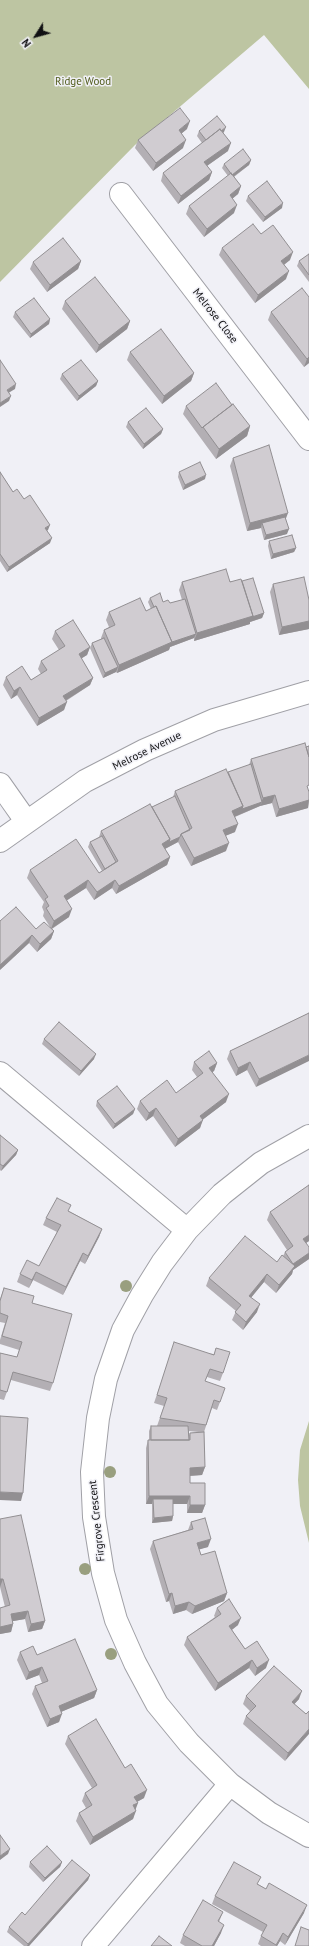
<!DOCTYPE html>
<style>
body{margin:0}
#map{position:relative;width:309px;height:1946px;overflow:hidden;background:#f0f0f6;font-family:"PT Sans",sans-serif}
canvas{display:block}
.north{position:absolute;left:16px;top:16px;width:40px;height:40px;-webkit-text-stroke:3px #f0f0f6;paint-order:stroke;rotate:233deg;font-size:11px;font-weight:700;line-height:16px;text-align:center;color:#101012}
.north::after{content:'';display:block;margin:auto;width:14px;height:18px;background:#101012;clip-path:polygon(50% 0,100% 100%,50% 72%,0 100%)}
</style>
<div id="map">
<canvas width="309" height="1946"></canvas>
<div class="north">N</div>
</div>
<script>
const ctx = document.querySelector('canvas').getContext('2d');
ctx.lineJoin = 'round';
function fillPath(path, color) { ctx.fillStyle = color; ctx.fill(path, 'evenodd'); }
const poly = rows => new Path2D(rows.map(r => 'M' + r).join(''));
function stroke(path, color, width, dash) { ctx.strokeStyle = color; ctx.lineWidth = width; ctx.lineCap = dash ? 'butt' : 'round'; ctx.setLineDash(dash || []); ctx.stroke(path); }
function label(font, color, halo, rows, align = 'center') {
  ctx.font = font + ' "PT Sans",sans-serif'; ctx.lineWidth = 3; ctx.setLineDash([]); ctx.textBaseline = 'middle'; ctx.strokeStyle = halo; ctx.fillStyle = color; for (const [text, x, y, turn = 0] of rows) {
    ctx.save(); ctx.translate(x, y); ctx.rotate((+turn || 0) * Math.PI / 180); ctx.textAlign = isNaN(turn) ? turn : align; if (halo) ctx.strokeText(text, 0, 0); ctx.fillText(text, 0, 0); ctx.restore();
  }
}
const green = poly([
 [0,0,309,0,309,89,264,35,135,145,0,282],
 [309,1421,309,1543,300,1506,298,1480,300,1450]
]);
const street = poly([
 [121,194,309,439],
 [0,784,26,821],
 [0,841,85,781,145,750,214,720,309,692],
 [0,1073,187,1230],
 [309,1136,261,1163,222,1194,187,1230,162,1263,142,1295,123,1330,106,1379,98,1418,92,1472,94,1517,103,1573,116,1620,135,1663,157,1704,189,1743,230,1784,269,1813,309,1836],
 [93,1946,230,1784]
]);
const trees = [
 [126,1286],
 [110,1472],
 [85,1569],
 [111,1654]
];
const wall = poly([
 [187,129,182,133,183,148,153,171,135,148,138,140],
 [199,131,224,132,223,133,228,151,207,166,212,172,209,180,178,204,161,181,163,173,202,143,197,136],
 [251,160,249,165,234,177,241,186,238,194,232,199,234,213,204,237,186,214,189,206,228,176,222,168,224,164],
 [248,196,282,208,263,222,246,201],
 [261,234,290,260,284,265,286,279,255,303,219,255,222,248],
 [309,254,309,282,297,266,299,261],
 [81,261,78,269,47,292,30,269,33,262],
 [309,297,309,363,304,367,268,320,271,312],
 [65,301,130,321,127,329,96,353,62,309],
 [15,312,50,319,49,324,30,338,13,317],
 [130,352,194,373,191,381,162,404,127,360],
 [62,374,98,381,96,386,77,401,60,379],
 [232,405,250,426,247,436,216,459,183,414,186,406],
 [128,422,163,429,161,434,143,449,126,427],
 [233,458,286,519,287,534,264,540,261,528,247,531,230,466],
 [0,472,13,492,24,499,48,530,46,531,50,543,7,572,0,561],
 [179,472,205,479,183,490,178,477],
 [269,541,296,548,294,552,271,559,268,546],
 [242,581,264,613,262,618,250,622,250,624,194,641,194,638,170,647,169,650,117,673,116,672,103,678,90,648,92,643,101,639,101,638,104,630,109,627,106,620,109,612,146,611,151,609,148,602,150,598,163,602,170,603,182,600,179,590,182,582],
 [273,584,309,600,309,629,279,635,270,592],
 [55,631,90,647,87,655,81,658,93,678,90,685,66,701,64,710,37,726,17,695,11,699,3,685,6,677,31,680,41,674,38,669,41,661,59,650,52,639],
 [251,759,309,800,308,808,276,817,272,803,260,806,235,817,235,832,225,836,226,851,191,866,178,842,165,849,170,857,167,865,116,894,112,888,94,900,86,888,66,901,69,917,52,929,54,931,51,939,37,952,29,943,0,970,36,929,50,927,43,916,44,912,42,907,44,902,27,878,30,870,99,873,102,871,88,847,90,842,99,837,101,831,173,797,175,791,249,765],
 [309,1013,256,1087,247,1070,236,1076,227,1059,230,1051],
 [44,1039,94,1059,79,1076,42,1044],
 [194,1062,217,1063,214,1071,212,1072,226,1102,202,1120,200,1128,175,1147,153,1116,146,1121,137,1109,140,1101,176,1093,197,1077,192,1070],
 [97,1101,135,1109,133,1114,113,1129,96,1106],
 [0,1135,18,1150,16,1155,1,1171,0,1170],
 [309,1185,309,1241,306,1243,309,1259,293,1270,292,1274,276,1293,264,1282,251,1297,257,1312,243,1330,232,1320,236,1311,206,1286,209,1278,277,1262,283,1256,285,1252,287,1250,267,1220,270,1212],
 [69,1211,102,1229,99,1237,85,1264,80,1261,63,1295,33,1280,29,1288,17,1282,20,1274,39,1266,57,1232,43,1225,46,1218],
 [4,1288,32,1303,53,1383,50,1391,11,1380,4,1400,0,1399,0,1353,17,1357,19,1350,0,1344,0,1340,5,1323,0,1322,0,1299],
 [216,1348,223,1373,220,1381,207,1377,205,1381,220,1402,217,1410,212,1408,204,1432,205,1467,202,1475,190,1476,190,1483,205,1505,202,1513,187,1513,187,1504,173,1504,173,1516,172,1521,152,1523,152,1504,146,1504,146,1448,148,1440,149,1440,149,1431,151,1426,161,1426,157,1426,164,1406,154,1403,172,1350,214,1354],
 [189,1431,198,1432,190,1433,189,1435],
 [0,1519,45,1621,42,1629,28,1632,25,1619,13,1621,13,1624,11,1632,0,1634,0,1608,5,1607,0,1587],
 [191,1522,208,1547,199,1549,201,1555,227,1593,224,1601,192,1614,186,1610,173,1614,169,1601,166,1602,150,1549,153,1541,188,1530],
 [217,1608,238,1625,232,1630,245,1649,266,1668,255,1676,249,1668,215,1691,184,1645,187,1637,215,1617,214,1616],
 [20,1652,37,1655,97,1690,94,1698,61,1712,59,1722,47,1727,32,1694,35,1686,42,1683,39,1675,26,1680,17,1660],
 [246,1696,299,1699,294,1704,306,1714,285,1761,243,1724,246,1716,250,1711,243,1704],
 [68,1736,144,1798,137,1802,133,1819,90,1845,76,1821,79,1813,86,1808,82,1801,85,1793,92,1788,65,1744],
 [30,1862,62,1862,60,1867,43,1882,29,1867],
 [90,1875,88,1880,29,1946,24,1946,7,1932,9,1927,25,1915],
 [258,1884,304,1913,285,1945,280,1941,277,1946,261,1946,258,1944,261,1936,263,1932,212,1904,215,1896],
 [223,1912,219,1922,221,1933,214,1946,185,1946,180,1943,183,1935]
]);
const shadedWall = poly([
 [190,121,187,129,176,138,179,130],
 [226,127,224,132,205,146,207,142],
 [186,140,183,148,153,171,156,163],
 [231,143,228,151,201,170,204,162],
 [251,160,249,165,230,179,232,175],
 [212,172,209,180,178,204,181,196],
 [241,186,238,194,227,203,230,195],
 [283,203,282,208,263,222,265,217],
 [237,205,234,213,204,237,207,229],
 [293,252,290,260,278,269,281,261],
 [81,261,78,269,47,292,50,285],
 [289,271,286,279,255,303,258,295],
 [50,319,49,324,30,338,31,334],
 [130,321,127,329,96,353,99,345],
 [309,357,309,363,304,367,307,359],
 [194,373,191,381,162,404,164,396],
 [98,381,96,386,77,401,79,396],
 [16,384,15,389,5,395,7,390],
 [11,396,9,401,0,407,0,403],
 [250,426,247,436,216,459,219,449],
 [163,429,161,434,143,449,144,444],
 [206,475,205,479,183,490,185,485],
 [288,513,285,521,262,523,261,528,247,531,250,523],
 [50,525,48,530,43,533,45,528],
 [289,529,287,534,264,540,266,535],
 [52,538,50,543,7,572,9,567],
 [296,548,294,552,271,559,273,554],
 [264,613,262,618,250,622,250,624,194,641,197,633,253,616],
 [309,621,309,629,279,635,282,627],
 [196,634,194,638,170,647,169,650,117,673,119,665,172,642],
 [90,647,87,655,76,662,79,654],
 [118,667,116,672,103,678,105,673],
 [93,678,90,685,60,704,63,696],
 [20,687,17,695,11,699,14,691],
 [67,702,64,710,37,726,39,718],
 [275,795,272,803,260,806,263,798],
 [309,800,308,808,276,817,279,809],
 [262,802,260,806,229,819,232,811,243,806],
 [238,824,235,832,220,838,223,830],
 [180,837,178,842,159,852,162,844,170,839],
 [229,843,226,851,191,866,194,858],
 [170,857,167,865,116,894,119,886],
 [88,880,86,888,61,904,64,896],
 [115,880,112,888,94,900,97,892],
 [72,909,69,917,51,929,54,921],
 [54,931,51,939,37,952,40,944],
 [32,935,29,943,0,970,0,965],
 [96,1054,94,1059,79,1076,81,1071],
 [309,1055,309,1061,256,1087,259,1079],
 [250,1062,247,1070,236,1076,238,1068],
 [217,1063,214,1071,207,1076,209,1068],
 [229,1094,226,1102,197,1124,200,1116],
 [156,1108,153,1116,146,1121,149,1113],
 [135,1109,133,1114,113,1129,115,1124],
 [203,1120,200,1128,175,1147,178,1139],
 [18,1150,16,1155,1,1171,3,1166],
 [102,1229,99,1237,85,1264,88,1256],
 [309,1235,309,1241,300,1247,303,1239],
 [83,1253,80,1261,63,1295,66,1287],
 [309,1253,309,1259,293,1270,292,1274,276,1293,279,1285,293,1264],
 [36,1272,33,1280,29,1288,32,1280],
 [267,1274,264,1282,246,1304,249,1296],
 [260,1304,257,1312,243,1330,246,1322],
 [205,1467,202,1475,187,1476,190,1468],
 [0,1492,23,1493,21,1501,0,1500],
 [149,1496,190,1496,187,1504,154,1504,153,1499,152,1504,146,1504],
 [190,1505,205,1505,202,1513,187,1513],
 [173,1516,172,1521,152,1523,154,1518],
 [211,1539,208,1547,194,1551,197,1543],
 [0,1579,3,1579,0,1587],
 [172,1593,169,1601,166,1602,169,1594],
 [227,1593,224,1601,192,1614,195,1606],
 [189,1602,186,1610,173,1614,175,1606],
 [28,1611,25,1619,8,1622,11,1614],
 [241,1618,238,1625,226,1634,229,1626],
 [45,1621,42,1629,28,1632,31,1624],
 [13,1624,11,1632,0,1634,0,1627],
 [252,1660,249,1668,215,1691,218,1683],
 [269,1660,266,1668,255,1676,257,1668],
 [42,1667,39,1675,26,1680,29,1672],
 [97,1690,94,1698,56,1714,59,1706],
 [302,1691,299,1699,289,1710,292,1702],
 [62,1714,59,1722,47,1727,50,1719],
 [309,1729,309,1734,285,1761,288,1753],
 [147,1790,144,1798,131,1805,134,1797],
 [138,1803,135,1811,133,1805],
 [136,1811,133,1819,90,1845,93,1837],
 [10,1849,8,1854,0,1860,0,1856],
 [62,1862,60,1867,43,1882,45,1878],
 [90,1875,88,1880,29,1946,27,1946,28,1944],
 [307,1905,304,1913,285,1945,288,1937],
 [224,1925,221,1933,214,1946,212,1946],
 [283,1933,280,1941,277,1946,276,1946]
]);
const building = poly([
 [180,108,190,121,179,130,186,140,156,163,138,140,180,108],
 [217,116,226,127,221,131,220,129,206,140,199,131,217,116],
 [220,129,231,143,204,162,212,172,181,196,163,173,220,129],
 [243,149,251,160,232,175,224,164,243,149],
 [231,173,241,186,230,195,237,205,207,229,189,206,231,173],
 [267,181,283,203,265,217,248,196,267,181],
 [253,224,261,234,273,225,293,252,281,261,289,271,258,295,222,248,253,224],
 [63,238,81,261,50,285,33,262,63,238],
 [309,254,309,275,299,261,309,254],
 [95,277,130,321,99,345,65,301,95,277],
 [302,288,309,297,309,357,307,359,271,312,302,288],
 [34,298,50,319,31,334,15,312,34,298],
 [161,329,194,373,164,396,130,352,161,329],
 [0,360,16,384,7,390,11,396,0,403,0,360],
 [81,360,98,381,79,396,62,374,81,360],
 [216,383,232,405,203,427,202,428,186,406,216,383],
 [233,404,250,426,219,449,203,427,233,404],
 [146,408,163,429,144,444,128,422,146,408],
 [269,445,288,513,250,523,233,458,269,445],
 [200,462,206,475,185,485,179,472,200,462],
 [0,472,13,492,17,489,24,499,30,495,50,525,45,528,52,538,9,567,0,554,0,472],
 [285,517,289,529,266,535,262,523,285,517],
 [292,535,296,548,273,554,269,541,292,535],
 [226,569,230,582,241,579,253,616,197,633,182,582,226,569],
 [304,577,309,600,309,621,282,627,273,584,304,577],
 [253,578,264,613,252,617,253,616,242,581,253,578],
 [160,593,163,602,168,600,170,603,185,599,196,634,172,642,156,606,154,607,150,598,160,593],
 [140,598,146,611,156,606,172,642,119,665,104,630,115,625,109,612,140,598],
 [73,620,90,647,79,654,93,678,63,696,67,702,39,718,20,687,14,691,6,677,22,666,31,680,47,670,41,661,65,646,55,631,73,620],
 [104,638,118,667,105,673,92,643,104,638],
 [305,743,309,757,309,785,307,786,309,792,309,800,279,809,275,795,263,798,251,759,305,743],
 [309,746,309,757,306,747,309,746],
 [251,764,262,802,242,809,243,806,228,772,251,764],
 [226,769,243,806,232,811,238,824,223,830,229,843,194,858,181,834,192,828,175,791,226,769],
 [175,796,190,830,181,834,180,837,169,842,170,839,152,807,175,796],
 [150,804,170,839,162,844,170,857,119,886,115,880,97,892,88,880,64,896,72,909,54,921,46,908,49,906,45,899,48,897,30,870,76,839,99,873,118,861,101,831,150,804],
 [102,836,116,862,105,869,90,842,102,836],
 [16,907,36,929,44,922,54,931,40,944,32,935,0,965,0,921,16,907],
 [309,1013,309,1055,259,1079,250,1062,238,1068,230,1051,309,1013],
 [59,1022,96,1054,81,1071,44,1039,59,1022],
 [209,1051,217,1063,209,1068,229,1094,200,1116,203,1120,178,1139,156,1108,149,1113,140,1101,167,1080,176,1093,180,1090,203,1073,194,1062,209,1051],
 [117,1086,135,1109,115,1124,97,1101,117,1086],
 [0,1135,18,1150,3,1166,0,1164,0,1135],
 [309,1185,309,1235,303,1239,309,1247,309,1253,293,1264,285,1252,293,1246,270,1212,309,1185],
 [57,1198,71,1205,68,1211,102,1229,88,1256,83,1253,66,1287,36,1272,32,1280,20,1274,27,1260,39,1266,61,1225,46,1218,57,1198],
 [245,1236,277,1262,282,1255,295,1266,279,1285,267,1274,249,1296,260,1304,246,1322,235,1312,241,1305,209,1278,245,1236],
 [4,1288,34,1296,32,1303,72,1314,53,1383,13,1372,7,1392,0,1390,0,1353,17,1357,22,1342,2,1336,8,1316,0,1313,0,1301,4,1288],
 [174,1342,214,1355,216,1348,230,1352,223,1373,210,1369,205,1381,225,1388,220,1402,214,1400,206,1425,160,1418,167,1398,157,1395,174,1342],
 [0,1416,28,1418,23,1493,0,1492,0,1416],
 [151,1426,188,1426,189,1440,151,1440,151,1426],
 [204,1432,205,1467,190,1468,190,1483,205,1483,205,1505,190,1505,190,1496,149,1496,148,1440,190,1440,190,1433,204,1432],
 [153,1499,173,1499,173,1516,154,1518,153,1499],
 [21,1515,45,1621,31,1624,28,1611,11,1614,13,1624,0,1627,0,1608,10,1605,3,1579,0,1579,0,1519,21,1515],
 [205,1518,211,1539,197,1543,201,1555,215,1551,227,1593,195,1606,189,1602,175,1606,172,1593,169,1594,153,1541,193,1529,191,1522,205,1518],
 [229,1599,241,1618,229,1626,245,1649,257,1641,269,1660,257,1668,252,1660,218,1683,187,1637,221,1614,217,1608,229,1599],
 [75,1639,97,1690,59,1706,62,1714,50,1719,35,1686,48,1681,42,1667,29,1672,20,1652,33,1646,37,1655,75,1639],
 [274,1666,302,1691,292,1702,306,1714,309,1711,309,1729,288,1753,246,1716,256,1706,246,1696,274,1666],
 [96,1719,125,1768,131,1764,147,1790,134,1797,138,1803,133,1805,136,1811,93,1837,79,1813,92,1805,85,1793,97,1785,68,1736,96,1719],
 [0,1835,10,1849,0,1856,0,1835],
 [47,1846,62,1862,45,1878,30,1862,47,1846],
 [72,1860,90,1875,28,1944,9,1927,22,1912,25,1915,72,1860],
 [234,1862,261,1877,257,1884,266,1889,269,1883,307,1905,288,1937,283,1933,276,1945,261,1936,267,1925,215,1896,234,1862],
 [203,1900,223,1912,218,1921,224,1925,212,1946,202,1946,183,1935,203,1900],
 [301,1927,309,1930,309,1946,295,1946,301,1927],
 [159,1936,172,1946,151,1946,159,1936]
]);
const parkNames = [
 ["Ridge Wood",83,82]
];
const streetNames = [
 ["Melrose Close",215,316,52],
 ["Melrose Avenue",147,751,-26],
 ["Firgrove Crescent",97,1521,-96]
];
fillPath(green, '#bdc5a2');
stroke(street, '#a0a0a6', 24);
stroke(street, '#fff', 22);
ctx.fillStyle = '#999f7f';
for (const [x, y] of trees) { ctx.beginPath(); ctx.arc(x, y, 6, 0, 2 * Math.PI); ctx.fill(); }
fillPath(wall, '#b3afb4');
fillPath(shadedWall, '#928f92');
fillPath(building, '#d0ccd1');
stroke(building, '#928f92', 1);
label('11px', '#525d1d', '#f0f0f6', parkNames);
label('11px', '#101012', '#f0f0f6', streetNames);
</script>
